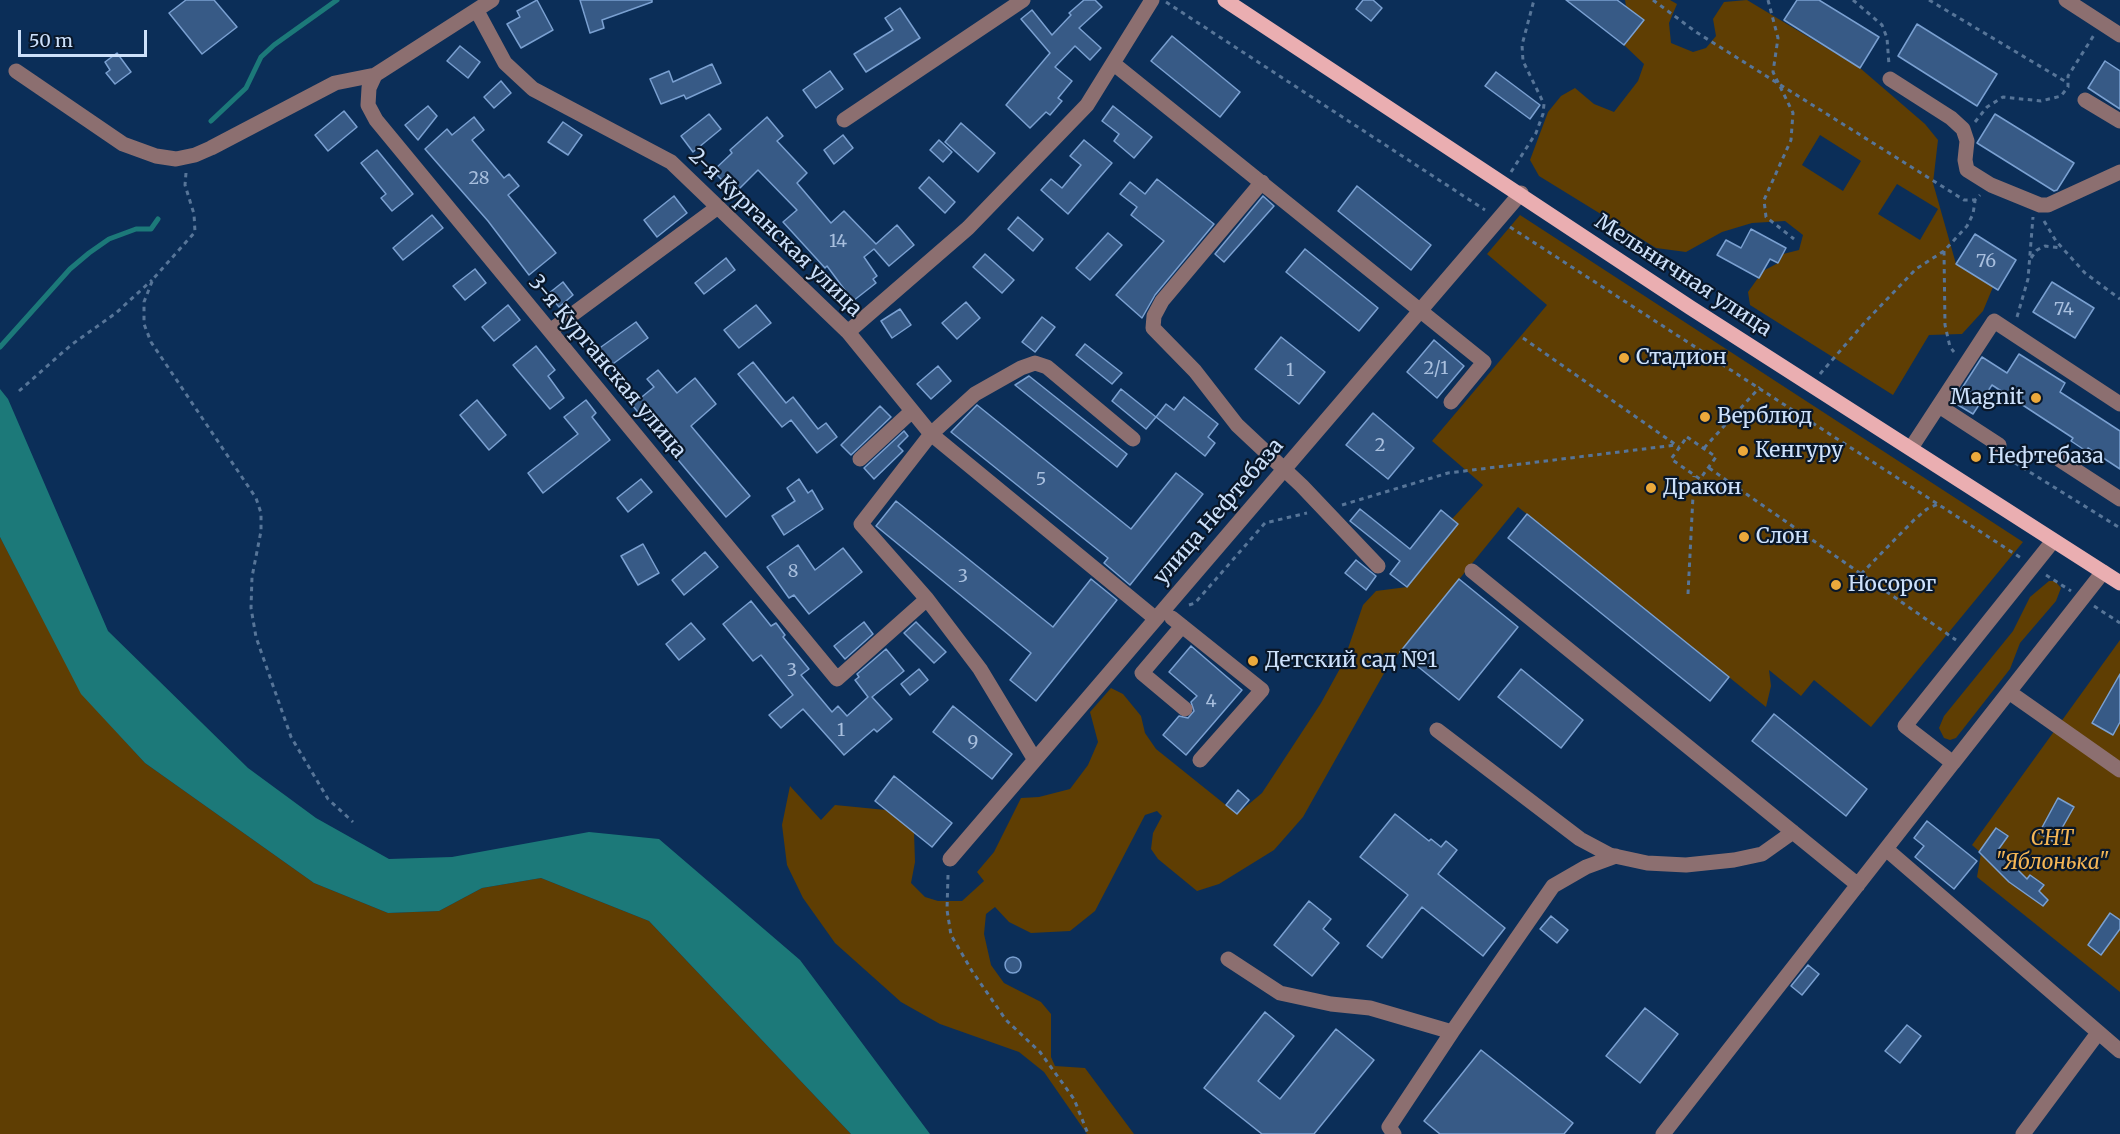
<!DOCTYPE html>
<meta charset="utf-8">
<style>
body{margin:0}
#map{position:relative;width:2120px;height:1134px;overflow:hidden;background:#0b2e58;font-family:Merriweather,serif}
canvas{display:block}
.scale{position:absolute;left:18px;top:30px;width:129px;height:27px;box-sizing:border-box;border:3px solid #cde1fb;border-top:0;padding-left:8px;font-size:18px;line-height:21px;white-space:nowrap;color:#cde1fb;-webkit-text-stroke:4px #091729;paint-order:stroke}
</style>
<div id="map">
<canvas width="2120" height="1134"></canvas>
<div class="scale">50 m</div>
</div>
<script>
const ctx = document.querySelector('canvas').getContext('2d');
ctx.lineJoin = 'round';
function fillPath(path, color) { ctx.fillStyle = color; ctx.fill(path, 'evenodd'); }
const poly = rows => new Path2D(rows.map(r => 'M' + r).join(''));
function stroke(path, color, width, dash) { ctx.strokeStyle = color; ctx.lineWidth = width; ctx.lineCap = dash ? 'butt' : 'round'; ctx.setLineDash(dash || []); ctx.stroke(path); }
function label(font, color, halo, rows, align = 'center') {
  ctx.font = font + ' Merriweather,serif'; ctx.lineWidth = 4.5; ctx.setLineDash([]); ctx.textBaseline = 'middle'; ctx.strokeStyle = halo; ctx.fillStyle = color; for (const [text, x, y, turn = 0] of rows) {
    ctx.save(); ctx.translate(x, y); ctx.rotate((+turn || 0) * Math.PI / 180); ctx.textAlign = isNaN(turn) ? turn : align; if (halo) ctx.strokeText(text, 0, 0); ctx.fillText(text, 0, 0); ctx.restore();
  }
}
const green = poly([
 [1625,0,1670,0,1677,4,1669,23,1671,43,1693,52,1706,48,1716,36,1713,19,1724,2,1747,0,1860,68,1925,124,1938,140,1933,183,1956,264,1993,287,1983,311,1962,334,1929,335,1893,395,1750,305,1748,292,1763,271,1778,263,1783,254,1799,250,1803,235,1785,221,1752,223,1722,232,1686,252,1656,248,1539,176,1530,160,1548,112,1561,96,1575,88,1594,104,1614,112,1638,81,1644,64,1624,45,1643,20,1626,6],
 [1820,135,1861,161,1843,191,1802,165],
 [1897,184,1938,209,1920,240,1878,214],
 [1520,215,2023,542,1871,727,1814,680,1801,696,1769,670,1771,686,1766,707,1518,507,1387,668,1303,817,1274,850,1219,884,1197,891,1158,859,1151,849,1153,833,1162,816,1157,811,1145,815,1095,911,1070,931,1031,933,1009,922,995,907,986,914,984,934,991,965,1004,983,1041,1002,1051,1014,1051,1057,1055,1066,1085,1068,1134,1134,1087,1134,1044,1072,1019,1052,940,1024,901,1002,835,943,803,898,787,865,782,825,790,786,821,820,835,805,886,810,914,832,915,862,911,883,925,897,938,901,962,901,984,881,977,872,994,852,1021,798,1039,797,1070,789,1088,765,1098,742,1090,712,1111,688,1123,694,1141,716,1145,733,1156,749,1237,814,1262,793,1321,703,1343,663,1363,605,1376,591,1407,587,1458,524,1452,519,1483,485,1432,441,1547,305,1487,254],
 [0,537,82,694,145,763,314,883,388,913,439,911,482,888,541,878,649,921,851,1134,0,1134],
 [2049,581,2055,581,2061,588,2056,601,2020,643,2010,669,1956,738,1950,740,1944,738,1939,728,1944,716,2013,631,2030,597],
 [2120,640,2120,992,1977,877,1981,853,1972,845]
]);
const water = poly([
 [0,389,8,399,108,631,248,768,316,818,389,859,452,857,589,832,659,839,800,960,930,1134,851,1134,649,921,541,878,482,888,439,911,388,913,314,883,145,763,81,694,0,537]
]);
const stream = poly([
 [211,121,246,88,261,57,274,45,337,0],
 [0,347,70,269,89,253,109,239,136,229,151,229,158,219]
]);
const building = poly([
 [186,0,214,0,237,27,202,54,169,13,186,0],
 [537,0,553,30,521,48,507,24,520,17,517,11,537,0],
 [580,0,652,0,652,2,602,20,604,28,590,33,580,0],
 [1084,0,1095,0,1102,7,1079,28,1101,48,1090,60,1075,46,1055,67,1072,81,1058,98,1062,101,1050,115,1046,112,1030,128,1006,105,1050,53,1021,19,1032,10,1052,35,1071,15,1069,13,1084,0],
 [1363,0,1373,0,1382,8,1371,21,1356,9,1363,0],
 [1566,0,1617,0,1644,20,1624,45,1566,0],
 [1797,0,1819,0,1879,37,1860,68,1784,20,1797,0],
 [900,8,920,38,866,72,854,54,893,30,885,18,900,8],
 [1917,24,1997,74,1977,106,1898,56,1917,24],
 [1172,36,1240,92,1220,117,1151,61,1172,36],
 [460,46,480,62,468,78,447,61,460,46],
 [117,53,131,72,115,84,106,73,110,70,105,62,117,53],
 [2105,61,2120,71,2120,109,2088,88,2105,61],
 [712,64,721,83,686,99,684,95,661,104,650,79,669,71,673,82,712,64],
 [830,71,843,89,816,108,803,90,830,71],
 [1496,72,1540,105,1530,119,1485,86,1496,72],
 [501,81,511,93,494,108,484,97,501,81],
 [428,106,437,116,418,140,405,125,428,106],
 [1113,106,1152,137,1134,158,1114,141,1119,134,1102,121,1113,106],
 [344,111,357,127,328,151,315,135,344,111],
 [709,114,721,129,693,152,681,136,709,114],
 [1995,114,2074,163,2057,190,2054,191,1977,143,1995,114],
 [474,117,484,130,472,140,504,178,509,174,519,186,508,195,556,253,529,275,488,221,425,149,447,129,452,135,474,117],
 [767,117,783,136,777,141,807,173,797,183,831,223,844,211,876,244,897,225,914,245,889,266,874,249,864,257,877,276,873,279,876,283,853,301,827,266,825,268,783,222,797,210,758,170,735,193,713,171,732,153,730,150,767,117],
 [563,122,582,135,568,155,548,142,563,122],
 [961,123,995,153,978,172,945,142,961,123],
 [843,135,853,148,834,164,824,150,843,135],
 [939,140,952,152,943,162,930,150,939,140],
 [1084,140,1112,163,1068,214,1041,190,1051,179,1062,188,1081,165,1070,156,1084,140],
 [377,150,413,194,392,211,381,198,386,194,361,163,377,150],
 [929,177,955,202,945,213,919,188,929,177],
 [1157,179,1214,224,1155,295,1142,318,1116,295,1164,241,1131,215,1137,207,1120,194,1130,182,1145,194,1157,179],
 [1357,186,1431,245,1411,270,1338,211,1357,186],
 [674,196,687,213,657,237,644,220,674,196],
 [1263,196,1274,206,1224,262,1215,254,1263,196],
 [432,215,443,228,403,260,393,248,432,215],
 [1018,217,1043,239,1033,251,1008,229,1018,217],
 [1751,229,1786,248,1778,263,1770,259,1759,278,1717,255,1726,240,1741,248,1751,229],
 [1108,233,1122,245,1090,280,1076,268,1108,233],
 [1975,234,2016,260,1998,290,1956,264,1975,234],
 [1305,249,1378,308,1359,331,1286,272,1305,249],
 [985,254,1014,280,1002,293,973,267,985,254],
 [726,258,735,270,704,294,695,283,726,258],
 [475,269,486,283,465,300,453,286,475,269],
 [563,282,573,295,559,307,548,294,563,282],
 [2052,282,2094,308,2075,338,2033,312,2052,282],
 [966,302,980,318,957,339,942,323,966,302],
 [508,305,520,320,494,341,482,327,508,305],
 [756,305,771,323,739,348,724,330,756,305],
 [900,309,911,325,892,338,881,321,900,309],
 [1042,317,1055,327,1035,352,1022,342,1042,317],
 [636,322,648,338,606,369,594,352,636,322],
 [1281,337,1325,372,1299,404,1255,369,1281,337],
 [1434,340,1464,366,1437,398,1407,372,1434,340],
 [1085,344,1122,373,1112,384,1076,355,1085,344],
 [536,346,555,370,548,376,564,398,550,409,513,365,536,346],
 [2019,354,2065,383,2060,392,2120,431,2120,469,2088,448,2086,451,2071,441,2073,438,1992,385,1973,414,1953,402,1982,357,2007,373,2019,354],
 [753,362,786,403,793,397,818,429,826,423,837,437,817,453,791,420,782,427,738,374,753,362],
 [938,366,951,381,931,399,917,384,938,366],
 [658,370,677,393,695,378,716,404,691,426,750,496,726,517,632,405,654,387,647,379,658,370],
 [1029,376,1127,454,1117,467,1015,385,1029,376],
 [1121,389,1156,417,1146,429,1112,401,1121,389],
 [1184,397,1218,424,1208,437,1215,443,1205,456,1156,417,1166,404,1174,410,1184,397],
 [477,400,506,435,489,450,460,415,477,400],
 [586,400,596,413,592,417,610,440,543,493,528,473,578,434,564,417,586,400],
 [977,405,1131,529,1176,473,1203,494,1130,585,1104,563,1108,558,951,432,977,405],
 [880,406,891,417,851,455,841,445,880,406],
 [1373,413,1414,448,1388,479,1346,445,1373,413],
 [904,431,908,436,898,446,903,451,874,479,864,468,904,431],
 [641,479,652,492,628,512,617,498,641,479],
 [799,479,808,493,812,490,823,509,784,535,772,516,795,501,787,488,799,479],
 [896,501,1053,627,1091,579,1117,600,1036,701,1010,680,1031,653,876,526,896,501],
 [1360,509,1410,549,1441,510,1458,524,1407,587,1390,574,1400,561,1350,521,1360,509],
 [1527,514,1729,677,1710,701,1508,538,1527,514],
 [643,544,659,573,638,585,621,556,643,544],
 [798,545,815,570,843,548,862,572,809,614,794,595,789,598,767,567,798,545],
 [705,552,718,567,684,595,672,580,705,552],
 [1356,560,1376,576,1366,590,1345,573,1356,560],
 [1459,579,1518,627,1459,700,1400,652,1459,579],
 [751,601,771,626,776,623,785,635,783,637,809,669,801,675,832,712,838,706,847,716,868,697,855,680,859,677,857,674,886,649,904,671,872,697,892,719,877,732,874,729,844,755,803,709,781,728,769,715,793,695,761,655,753,661,723,624,751,601],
 [864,622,873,634,845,659,834,646,864,622],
 [916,622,946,652,934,663,904,633,916,622],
 [691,623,705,639,679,660,666,644,691,623],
 [1191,646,1242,690,1186,755,1163,735,1179,716,1188,718,1194,711,1191,702,1197,696,1169,672,1191,646],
 [919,669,928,680,910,695,901,684,919,669],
 [1521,669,1583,720,1561,748,1498,697,1521,669],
 [2120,674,2120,722,2113,735,2092,723,2120,674],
 [953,706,1012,754,992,779,933,732,953,706],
 [1774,714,1867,789,1846,816,1752,741,1774,714],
 [894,776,952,823,932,847,875,801,894,776],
 [1238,790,1249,800,1237,814,1226,805,1238,790],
 [2058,798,2074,807,2054,842,2039,833,2058,798],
 [1395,814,1429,841,1431,839,1441,847,1446,841,1457,850,1438,874,1505,928,1483,956,1422,907,1382,958,1367,946,1408,895,1360,857,1395,814],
 [1927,821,1977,861,1954,889,1915,857,1924,846,1914,838,1927,821],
 [1996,828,2008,836,1998,850,2027,879,2030,875,2044,885,2039,891,2048,900,2043,906,2009,882,1979,852,1996,828],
 [1309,901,1331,919,1323,929,1339,943,1312,976,1274,945,1309,901],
 [2110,913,2120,920,2120,929,2101,955,2088,945,2110,913],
 [1551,916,1568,930,1557,943,1540,929,1551,916],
 '1005 965a8 8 0 1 1 16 0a8 8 0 1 1-16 0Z',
 [1808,965,1819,974,1802,995,1791,986,1808,965],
 [1645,1008,1678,1034,1640,1083,1606,1056,1645,1008],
 [1265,1012,1294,1036,1258,1081,1280,1099,1336,1029,1374,1060,1314,1134,1262,1134,1204,1088,1265,1012],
 [1907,1025,1921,1036,1900,1063,1885,1051,1907,1025],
 [1481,1050,1573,1123,1564,1134,1440,1134,1424,1121,1481,1050]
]);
const path = poly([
 [1653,0,1696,32,1964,200,1975,200,1980,195],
 [1768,0,1778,38,1773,72,1793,113,1791,140,1764,200,1766,217,1794,239],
 [1853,0,1882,25,1887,38,1889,65],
 [1929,0,2068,83],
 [1166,2,1485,210],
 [1975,122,1987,107,2003,97,2041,101,2061,96,2068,87,2068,76,2094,35],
 [1511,172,1536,133,1543,114,1544,104,1523,61,1522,45,1534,0],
 [186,173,185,185,194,214,195,232,153,279,144,302,144,324,151,342,256,498,261,513,261,531,252,577,251,608,256,637,291,737,328,799,353,822],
 [2044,221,2056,241,2085,273,2120,299],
 [1510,227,2021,558],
 [1944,251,1945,325,1950,347,1954,352],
 [2031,258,2037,250,2045,246,2061,248],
 [2017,317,2028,279,2033,217],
 [1523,338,1679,447],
 [1820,374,1866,321,1916,269,1944,251,1967,226,1973,214,1975,201],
 [19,391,71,345,116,313,152,280],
 [1687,437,1716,457,1700,479,1671,459,1687,437],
 [1704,448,1760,387],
 [2007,458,2120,528],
 [1709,468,1956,640],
 [1342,505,1448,473,1676,445],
 [1861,574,1914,520,1927,509,1938,504],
 [2046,575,2071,591],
 [1688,594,1694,476],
 [1189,605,1195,603,1265,523,1307,513],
 [2094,606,2120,623],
 [948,875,947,910,951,935,972,971,1006,1020,1040,1052,1074,1099,1088,1134]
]);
const minor = poly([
 [2066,0,2120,35],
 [477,11,505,63,533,89,671,162,848,332,931,434,1156,619],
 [1114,64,1484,362,1451,402],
 [16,71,123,144,156,156,176,159,195,155,211,148,335,83,375,75,492,0],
 [375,75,369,88,368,105,376,120,837,679,927,599],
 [1890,79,1951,118,1963,129,1967,141,1965,160,1967,170,1991,185,2040,205,2048,205,2120,172],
 [2085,100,2120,121],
 [844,120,1023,0],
 [1262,182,1162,301,1154,316,1153,328,1195,371,1237,425,1302,486,1378,566],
 [550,331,718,207],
 [848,332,968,228,1087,105,1152,0],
 [1939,406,1999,445],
 [1911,448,1994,321,2120,404],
 [860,459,912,411],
 [2060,460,2120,499],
 [2053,541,1905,726,1953,763,2103,572],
 [1472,571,1858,885],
 [1172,618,1262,690,1200,760],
 [1182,626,1142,673,1185,709],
 [2009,692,2120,770],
 [1437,730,1580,839,1610,855,1647,863,1686,865,1734,860,1762,854,1793,832],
 [1035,760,980,669,927,599,861,524,931,434,975,394,1021,368,1035,363,1047,367,1133,439],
 [1886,849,2120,1051],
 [950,859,1521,193],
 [1228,959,1280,993,1331,1004,1370,1008,1452,1032,1389,1127,1394,1134],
 [1452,1032,1553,886,1586,867,1616,856],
 [1663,1134,1953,763],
 [2023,1134,2098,1033]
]);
const major = poly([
 [1225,0,1691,308,2120,583]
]);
const markers = [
 [1624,358,6,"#eca93b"],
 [2036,398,6,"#eca93b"],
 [1705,417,6,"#eca93b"],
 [1743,451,6,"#eca93b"],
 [1976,457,6,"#eca93b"],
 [1651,488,6,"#eca93b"],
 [1744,537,6,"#eca93b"],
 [1836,585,6,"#eca93b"],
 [1253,661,6,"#eca93b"]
];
const numberNames = [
 ["28",479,179],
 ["14",838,242],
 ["76",1986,262],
 ["74",2064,310],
 ["2/1",1436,369],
 ["1",1290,371],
 ["2",1380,446],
 ["5",1041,480],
 ["8",793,572],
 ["3",963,577],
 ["3",792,671],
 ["4",1211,702],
 ["1",841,731],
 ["9",973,743]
];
const streetNames = [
 ["2-я Курганская улица",775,233,44],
 ["Мельничная улица",1683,276,33],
 ["3-я Курганская улица",607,367,50],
 ["улица Нефтебаза",1219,512,-49]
];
const poiNames = [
 ["Стадион",1636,358],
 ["Magnit",2024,398,"right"],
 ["Верблюд",1717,417],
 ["Кенгуру",1755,451],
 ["Нефтебаза",1988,457],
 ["Дракон",1663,488],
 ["Слон",1756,537],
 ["Носорог",1848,585],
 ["Детский сад №1",1265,661]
];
const parkNames = [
 ["СНТ",2052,839],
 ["\"Яблонька\"",2052,863]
];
fillPath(green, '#5f3e03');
fillPath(water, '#1c7979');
stroke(stream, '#1c7979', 5);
fillPath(building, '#375a86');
stroke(building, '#7aa0d1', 1.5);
stroke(path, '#577598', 3, [4.5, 4.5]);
stroke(minor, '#8c6f70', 15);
stroke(major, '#eaaeb1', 15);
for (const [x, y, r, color] of markers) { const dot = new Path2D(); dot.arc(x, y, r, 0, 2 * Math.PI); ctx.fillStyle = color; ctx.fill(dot); stroke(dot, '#091729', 2); }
label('18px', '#a8bfde', null, numberNames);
label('21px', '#cde1fb', '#091729', streetNames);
label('21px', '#cde1fb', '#091729', poiNames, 'left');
label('italic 21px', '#f3b555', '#091729', parkNames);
</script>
